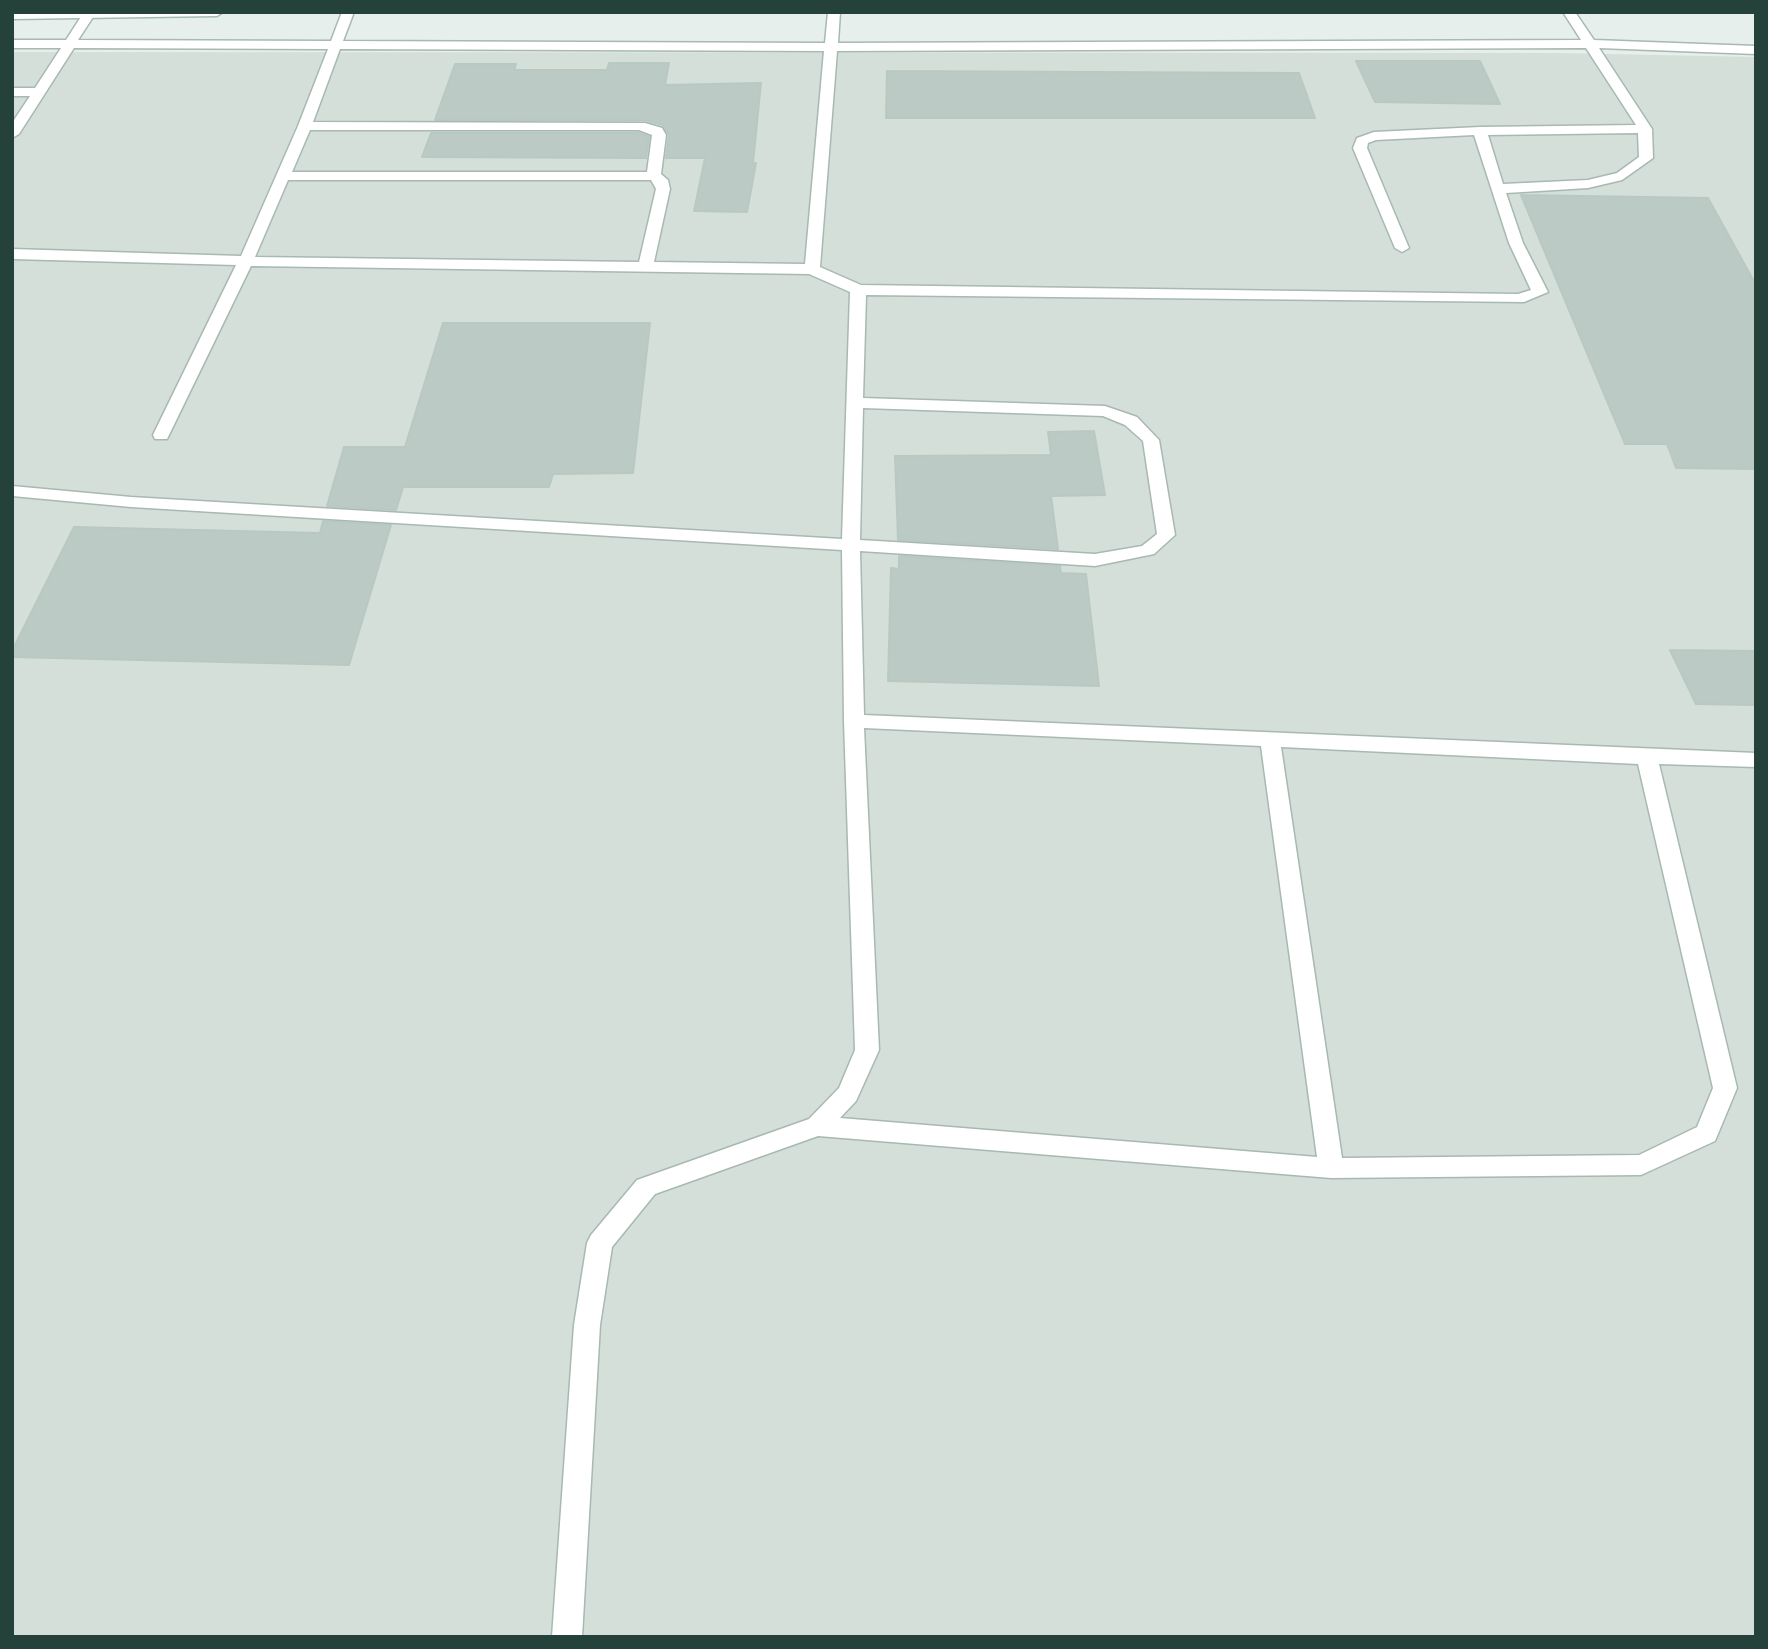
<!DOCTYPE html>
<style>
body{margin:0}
#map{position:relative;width:1768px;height:1649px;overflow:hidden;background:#e6efeb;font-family:Rubik,sans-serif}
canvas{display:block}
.frame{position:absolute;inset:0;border:14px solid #24423a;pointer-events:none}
</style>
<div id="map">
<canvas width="1768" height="1649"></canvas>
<div class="frame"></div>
</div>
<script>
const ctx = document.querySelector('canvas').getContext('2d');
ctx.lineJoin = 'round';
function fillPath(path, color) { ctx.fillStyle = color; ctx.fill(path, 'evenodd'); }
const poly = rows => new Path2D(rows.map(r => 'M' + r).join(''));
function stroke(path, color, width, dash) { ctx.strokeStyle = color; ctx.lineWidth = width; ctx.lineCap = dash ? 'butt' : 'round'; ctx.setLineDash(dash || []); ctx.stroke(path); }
const built = poly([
 [12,52,1557,53,1756,57,1756,1637,12,1637]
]);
const building = poly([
 [1356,61,1480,61,1500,104,1375,102,1356,61],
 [609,63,669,63,665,85,761,83,753,163,756,163,747,212,694,211,705,158,666,158,669,135,663,125,645,120,435,120,455,64,516,64,514,70,607,70,609,63],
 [887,71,1299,73,1315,118,886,118,887,71],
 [431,133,639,133,649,137,646,158,422,157,431,133],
 [1521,195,1708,198,1756,285,1756,469,1676,468,1667,444,1625,444,1521,195],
 [443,323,650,323,633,473,553,474,549,487,403,487,396,510,327,506,344,447,405,447,443,323],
 [1094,431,1105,495,1051,496,1058,549,898,540,895,456,1051,455,1048,432,1094,431],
 [323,521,391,525,349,665,12,657,12,651,74,527,320,533,323,521],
 [899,556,1060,566,1061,573,1086,574,1099,686,888,681,891,568,899,569,899,556],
 [1670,650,1756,651,1756,705,1696,704,1670,650]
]);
const lane = poly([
 [84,12,95,14,78,40,331,41,342,12,354,12,343,41,825,43,828,12,840,12,838,43,1581,40,1563,12,1575,12,1594,40,1756,46,1756,54,1599,48,1652,129,1653,158,1622,180,1588,188,1506,193,1523,243,1548,292,1524,302,866,295,863,398,1105,406,1137,417,1159,440,1175,535,1154,554,1095,566,860,551,864,715,1756,753,1756,767,1659,764,1737,1088,1715,1141,1641,1175,1331,1178,818,1136,655,1194,612,1247,600,1325,582,1637,552,1637,574,1325,587,1243,591,1235,637,1180,809,1119,839,1088,855,1050,844,721,842,550,131,507,12,496,12,486,131,497,842,539,850,292,809,274,251,266,169,435,167,439,155,439,153,435,236,265,12,259,12,249,241,256,298,126,328,49,74,48,19,134,12,138,12,123,30,96,12,96,12,88,35,88,61,48,12,48,12,40,66,40,84,12],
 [1586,48,1636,125,1480,127,1374,132,1357,138,1353,148,1395,248,1402,252,1409,248,1367,148,1368,143,1376,140,1474,135,1509,243,1531,290,1518,294,861,285,820,267,837,51,1586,48],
 [340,49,824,51,805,264,654,262,670,189,668,180,661,174,666,135,662,128,645,123,313,122,340,49],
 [310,130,639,130,652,135,647,172,292,172,310,130],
 [1638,133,1639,157,1617,173,1588,180,1503,184,1488,135,1638,133],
 [288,180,651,180,656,189,639,262,255,257,288,180],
 [863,408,1103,416,1125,425,1143,441,1157,534,1142,546,1095,554,860,540,863,408],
 [864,728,1261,746,1317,1157,840,1118,856,1101,879,1050,864,728],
 [1281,747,1638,764,1713,1088,1697,1127,1639,1155,1342,1158,1281,747]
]);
const secondary = poly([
 [12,12,223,12,217,16,12,19,12,12]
]);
fillPath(built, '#d4dfda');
fillPath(building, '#bbcac4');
stroke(building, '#b8c9c2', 2);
stroke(lane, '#a8b8b2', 3);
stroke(secondary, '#a4bbb3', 3);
fillPath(lane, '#fff');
fillPath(secondary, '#fff');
</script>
